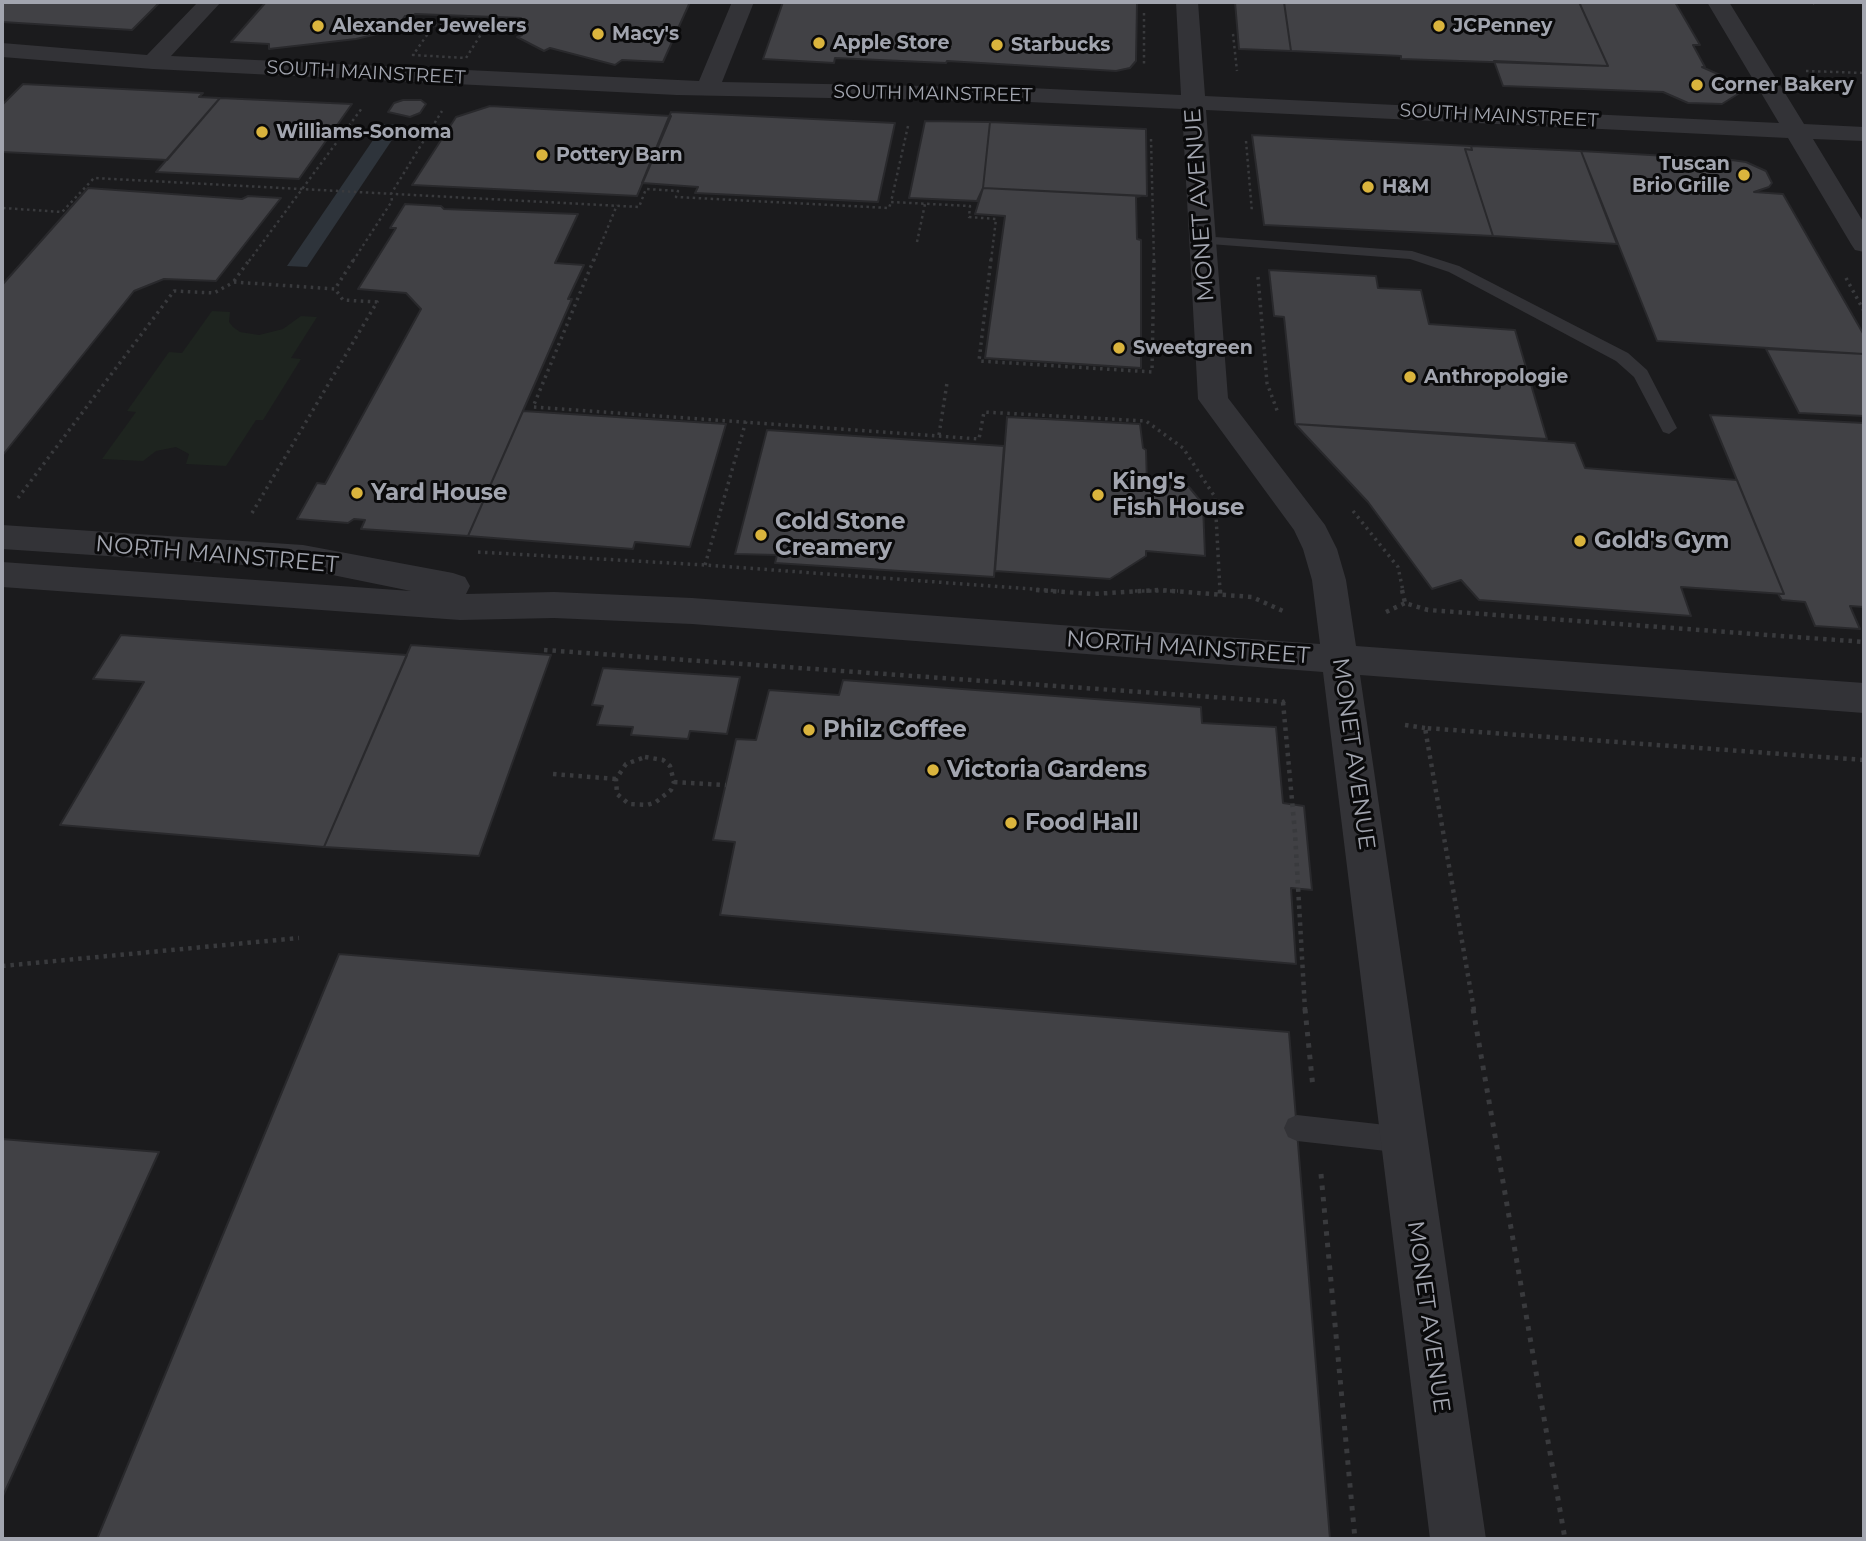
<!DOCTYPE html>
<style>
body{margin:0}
#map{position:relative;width:1866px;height:1541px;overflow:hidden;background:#0f0f10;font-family:Montserrat,sans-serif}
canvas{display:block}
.frame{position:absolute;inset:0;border:4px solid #a2a5af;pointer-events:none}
</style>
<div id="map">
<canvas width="1866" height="1541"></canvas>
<div class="frame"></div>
</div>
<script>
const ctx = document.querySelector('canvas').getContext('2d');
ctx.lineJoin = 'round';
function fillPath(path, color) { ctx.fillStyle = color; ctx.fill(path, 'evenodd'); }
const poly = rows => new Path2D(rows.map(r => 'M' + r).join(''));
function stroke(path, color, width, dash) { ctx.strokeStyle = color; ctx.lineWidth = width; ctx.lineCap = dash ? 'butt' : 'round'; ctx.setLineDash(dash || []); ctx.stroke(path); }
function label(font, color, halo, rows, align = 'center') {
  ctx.font = font + ' Montserrat,sans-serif'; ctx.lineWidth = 6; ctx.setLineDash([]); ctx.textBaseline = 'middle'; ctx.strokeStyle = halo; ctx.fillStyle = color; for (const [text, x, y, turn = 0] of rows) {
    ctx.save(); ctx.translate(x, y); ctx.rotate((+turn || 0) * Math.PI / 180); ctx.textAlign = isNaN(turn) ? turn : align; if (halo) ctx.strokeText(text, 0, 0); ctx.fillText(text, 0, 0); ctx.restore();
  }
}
const built = poly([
 [2,2,1864,2,1864,1539,2,1539]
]);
const green = poly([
 [212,311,230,312,229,322,233,327,240,332,259,335,283,329,301,316,317,317,291,358,301,359,263,420,256,420,226,466,186,464,189,454,176,447,156,451,143,461,102,459,136,412,127,411,169,352,182,353]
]);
const water = poly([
 [384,124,402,125,307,267,287,266]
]);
const building = poly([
 [2,2,160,2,132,30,2,22,2,2],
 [266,2,690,2,663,62,622,60,615,65,550,48,544,51,517,37,522,35,519,33,526,22,519,21,521,18,415,14,413,17,405,16,398,27,390,31,356,39,269,49,269,44,231,42,266,2],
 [783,2,1140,2,1137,4,1136,61,1130,68,1116,71,947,61,946,63,835,58,834,63,763,59,783,2],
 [1235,2,1284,2,1291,51,1239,49,1235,2],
 [1284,2,1579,2,1608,66,1401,59,1401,56,1291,51,1284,2],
 [1579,2,1675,2,1700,45,1693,45,1705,67,1702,67,1729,79,1738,94,1722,104,1688,103,1663,92,1503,86,1494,61,1608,66,1579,2],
 [23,84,203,93,199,97,220,98,167,160,2,152,2,105,23,84],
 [220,98,352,104,299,179,156,172,220,98],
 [403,100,421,100,426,104,420,113,410,117,388,112,394,103,403,100],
 [490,106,671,116,637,196,412,185,456,117,490,106],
 [671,112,895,123,878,202,695,193,698,187,642,183,671,112],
 [925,121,990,122,983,188,977,201,909,198,925,121],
 [990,122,1146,129,1147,196,983,188,990,122],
 [1252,135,1471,146,1472,150,1465,149,1493,236,1264,225,1252,135],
 [1471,146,1581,151,1617,244,1493,236,1465,149,1472,150,1471,146],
 [1581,151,1702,158,1708,169,1713,162,1732,160,1746,162,1766,171,1772,183,1769,187,1754,192,1783,194,1864,335,1864,354,1657,341,1581,151],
 [88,188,242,199,248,196,281,198,216,281,164,279,134,291,2,456,2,285,88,188],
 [983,188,1141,196,1136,197,1137,239,1141,240,1141,368,985,358,1005,216,975,214,983,188],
 [405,204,441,206,444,209,578,214,555,263,584,265,568,299,572,299,468,536,361,529,365,520,354,519,348,523,297,519,317,483,325,484,421,309,406,293,358,289,396,228,390,228,405,204],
 [1269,270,1376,276,1378,288,1421,290,1429,324,1515,330,1547,439,1295,424,1284,317,1274,316,1269,270],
 [1766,349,1864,354,1864,416,1799,413,1766,349],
 [523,411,726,424,690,547,635,542,633,549,468,536,523,411],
 [1710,415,1864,423,1864,607,1850,606,1860,629,1815,626,1805,602,1782,600,1778,594,1784,594,1710,415],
 [1007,417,1140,424,1143,448,1146,450,1147,484,1189,487,1203,504,1205,556,1146,551,1146,556,1110,579,995,571,1007,417],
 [1295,424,1575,443,1585,468,1737,480,1784,594,1681,587,1691,616,1479,600,1461,580,1432,589,1368,502,1295,424],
 [767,430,1004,446,994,577,775,563,777,555,735,554,767,430],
 [121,635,407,655,324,847,60,825,144,682,93,679,121,635],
 [411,645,551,655,479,856,324,847,411,645],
 [603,668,740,677,727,734,690,731,688,739,631,735,633,727,597,725,603,706,592,705,603,668],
 [843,680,1201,707,1202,723,1276,727,1283,803,1304,806,1312,890,1291,888,1296,964,720,915,735,842,713,840,736,739,756,740,769,690,839,695,843,680],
 [339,954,1289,1032,1330,1539,97,1539,339,954],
 [2,1139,159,1152,2,1498,2,1139]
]);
const pathFar3 = poly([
 [1813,2,1815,5],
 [1144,13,1144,64],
 [434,25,460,27,485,28,466,58,413,55,434,25],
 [461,26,467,16],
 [1233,34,1237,71],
 [1806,71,1864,73],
 [908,126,891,202,970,206,969,217,996,219,991,261],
 [1151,139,1154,261],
 [1246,141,1252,212],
 [3,208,62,212,94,178,639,207,646,189,678,191,676,197,889,208,891,202],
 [917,242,925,204],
 [249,261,362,108],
 [353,261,392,201,391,194,442,111],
 [594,261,617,205]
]);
const pathFar2 = poly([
 [594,259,533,407,979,439,984,412,1146,421,1183,448,1215,497,1220,591],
 [991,259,979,361,1152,372,1154,259],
 [1258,277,1267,383,1278,413],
 [1846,278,1864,311],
 [234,281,250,259],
 [939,435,947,383],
 [18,498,174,291,214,293,234,282,335,289,354,259],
 [1353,511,1398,567,1403,591],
 [252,513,377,302,343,300,335,289],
 [478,552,705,565,1059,591],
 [705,565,746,421],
 [1135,591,1178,591]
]);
const pathFar1 = poly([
 [1036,590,1093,594,1159,590,1252,597,1283,611],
 [1220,590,1220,594],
 [1402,590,1405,603,1428,610,1864,642],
 [1386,612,1405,603],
 [544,650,1283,702,1289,699],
 [1283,702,1295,833,1305,1010],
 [1405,725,1425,728],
 [645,757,663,760,670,766,674,782,671,790,656,802,647,805,629,804,617,794,616,779,626,764,645,757],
 [553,774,616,779],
 [674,782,726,785],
 [2,966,299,938],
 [1474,1010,1425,728,1864,760]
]);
const path = poly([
 [1305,1009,1313,1088],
 [1473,1009,1565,1539],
 [1321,1174,1355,1539]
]);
const service = poly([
 [1201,236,1412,251,1459,266,1628,353,1647,370,1677,428,1669,434,1663,432,1634,377,1616,361,1449,272,1410,259,1196,243,1194,240,1201,236],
 [1297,1115,1404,1127,1413,1131,1417,1140,1413,1149,1404,1153,1297,1141,1288,1137,1284,1128,1288,1119,1297,1115]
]);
const minor = poly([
 [198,2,221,2,171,56,699,81,732,2,754,2,722,82,1029,88,1181,95,1176,2,1198,2,1205,96,1779,123,1707,2,1729,2,1804,124,1864,127,1864,141,1813,139,1864,223,1864,252,1855,250,1851,244,1788,138,1206,110,1228,398,1325,525,1337,549,1346,580,1356,646,1864,683,1864,713,1360,675,1486,1539,1430,1539,1323,672,692,624,554,618,460,620,2,587,2,562,411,591,303,569,2,549,2,525,303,545,453,573,465,577,470,586,466,594,554,592,692,598,1320,644,1312,580,1303,549,1294,530,1198,399,1182,109,1029,102,677,95,153,69,2,57,2,43,147,55,198,2]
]);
const markers = [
 [318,26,7,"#dab43d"],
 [1439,26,7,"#dab43d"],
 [598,34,7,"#dab43d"],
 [819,43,7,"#dab43d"],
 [997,45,7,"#dab43d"],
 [1697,85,7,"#dab43d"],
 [262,132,7,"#dab43d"],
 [542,155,7,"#dab43d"],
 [1744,175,7,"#dab43d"],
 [1368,187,7,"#dab43d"],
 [1119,348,7,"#dab43d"],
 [1410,377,7,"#dab43d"],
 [357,493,7,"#dab43d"],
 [1098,495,7,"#dab43d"],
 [761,535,7,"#dab43d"],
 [1580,541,7,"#dab43d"],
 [809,730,7,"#dab43d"],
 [933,770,7,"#dab43d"],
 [1011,823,7,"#dab43d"]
];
const farPoinames = [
 ["Alexander Jewelers",332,26],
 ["JCPenney",1453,26],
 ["Macy's",612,34],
 ["Apple Store",833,43],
 ["Starbucks",1011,45],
 ["Corner Bakery",1711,85],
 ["Williams-Sonoma",276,132],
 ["Pottery Barn",556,155],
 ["Tuscan",1730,164,"right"],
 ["Brio Grille",1730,186,"right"],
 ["H&M",1382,187],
 ["Sweetgreen",1133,348],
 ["Anthropologie",1424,377]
];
const farStreetnames = [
 ["SOUTH MAINSTREET",366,73,3],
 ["SOUTH MAINSTREET",933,94,1],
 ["SOUTH MAINSTREET",1499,116,3]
];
const streetNames = [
 ["MONET AVENUE",1200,205,-94],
 ["NORTH MAINSTREET",217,555,5],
 ["NORTH MAINSTREET",1188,648,4],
 ["MONET AVENUE",1353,754,82],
 ["MONET AVENUE",1428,1317,82]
];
const poiNames = [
 ["King's",1112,482],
 ["Fish House",1112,508],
 ["Yard House",371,493],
 ["Cold Stone",775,522],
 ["Creamery",775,548],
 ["Gold's Gym",1594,541],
 ["Philz Coffee",823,730],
 ["Victoria Gardens",947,770],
 ["Food Hall",1025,823]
];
fillPath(built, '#1b1b1d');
fillPath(green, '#1e241f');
fillPath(water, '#2e343b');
fillPath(building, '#414145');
stroke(building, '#29292c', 2);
stroke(pathFar3, '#393a3d', 2.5, [2.5, 3.5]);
stroke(pathFar2, '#393a3d', 3.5, [2.5, 4.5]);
stroke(pathFar1, '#393a3d', 4.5, [3.5, 5]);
stroke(path, '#393a3d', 5, [4.5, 7]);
fillPath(service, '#333337');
fillPath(minor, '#333337');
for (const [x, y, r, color] of markers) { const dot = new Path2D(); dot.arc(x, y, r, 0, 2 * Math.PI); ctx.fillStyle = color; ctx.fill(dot); stroke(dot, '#0a0a0b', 2.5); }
label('bold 19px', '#a2a5af', '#0a0a0b', farPoinames, 'left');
label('19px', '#a2a5af', '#0a0a0b', farStreetnames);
label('23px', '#a2a5af', '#0a0a0b', streetNames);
label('bold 23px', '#a2a5af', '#0a0a0b', poiNames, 'left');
</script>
